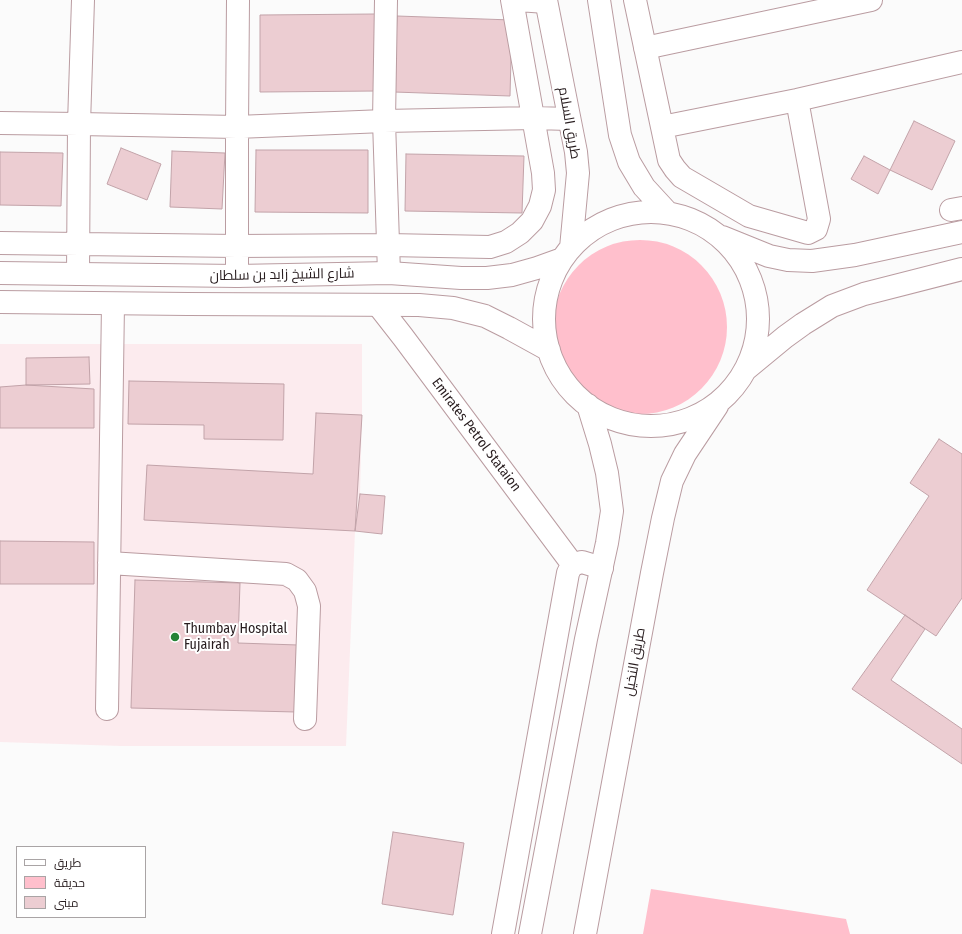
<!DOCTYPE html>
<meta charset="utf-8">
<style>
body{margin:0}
#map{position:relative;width:962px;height:934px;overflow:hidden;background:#fbfbfb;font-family:"Fira Sans Condensed",Cairo,sans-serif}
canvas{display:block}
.legend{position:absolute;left:16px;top:846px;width:130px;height:72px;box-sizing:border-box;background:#fff;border:1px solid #a9a4a5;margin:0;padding:5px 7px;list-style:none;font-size:12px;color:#271c1e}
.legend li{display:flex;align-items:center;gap:8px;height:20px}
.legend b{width:20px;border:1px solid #a9a4a5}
</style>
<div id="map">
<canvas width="962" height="934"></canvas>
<ul class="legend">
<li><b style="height:5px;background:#fff"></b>طريق</li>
<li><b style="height:11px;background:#ffbfcc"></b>حديقة</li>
<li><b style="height:11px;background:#eccdd2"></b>مبنى</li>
</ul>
</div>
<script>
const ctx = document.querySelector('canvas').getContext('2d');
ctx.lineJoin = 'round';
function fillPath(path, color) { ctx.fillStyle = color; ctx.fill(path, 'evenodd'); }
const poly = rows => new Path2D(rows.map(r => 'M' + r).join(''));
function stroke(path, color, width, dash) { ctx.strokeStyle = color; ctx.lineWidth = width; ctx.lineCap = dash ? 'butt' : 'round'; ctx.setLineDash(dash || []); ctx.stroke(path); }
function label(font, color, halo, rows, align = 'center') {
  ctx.font = font + ' "Fira Sans Condensed",Cairo,sans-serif'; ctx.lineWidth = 4; ctx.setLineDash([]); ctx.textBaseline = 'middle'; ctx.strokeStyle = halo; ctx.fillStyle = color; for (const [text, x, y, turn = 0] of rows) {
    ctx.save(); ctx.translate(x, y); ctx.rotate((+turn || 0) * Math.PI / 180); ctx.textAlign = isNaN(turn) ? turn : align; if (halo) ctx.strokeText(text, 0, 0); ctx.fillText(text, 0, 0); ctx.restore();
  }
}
const built = poly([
 [0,344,362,344,362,415,360,494,355,531,346,746,121,746,0,742]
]);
const green = poly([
 '553 327a87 87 0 1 1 174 0a87 87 0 1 1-174 0Z',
 [651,889,846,919,850,934,643,934]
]);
const building = poly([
 [376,14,377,91,260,92,260,15,376,14],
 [397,16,512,20,510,96,394,92,397,16],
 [914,121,955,141,932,190,890,170,914,121],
 [121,148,161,164,147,200,107,184,121,148],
 [256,150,368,150,368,213,255,212,256,150],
 [172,151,225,153,222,209,170,207,172,151],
 [0,152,63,153,61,206,0,205,0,152],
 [406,154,524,156,522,213,405,211,406,154],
 [864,156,890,170,878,194,851,179,864,156],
 [89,357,90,384,26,385,26,358,89,357],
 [129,381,284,384,283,440,204,439,204,425,128,424,129,381],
 [26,385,94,389,94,428,0,428,0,387,26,385],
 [316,413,362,415,355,531,144,520,147,465,313,474,316,413],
 [939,439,962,454,962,598,936,636,867,590,929,496,910,483,939,439],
 [360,494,385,496,382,534,355,531,360,494],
 [0,541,94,542,94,584,0,584,0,541],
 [135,580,240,583,238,643,298,645,296,712,131,708,135,580],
 [905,615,925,629,891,680,962,729,962,764,852,689,905,615],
 [393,832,464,843,453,915,382,904,393,832]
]);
const minor = poly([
 [386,0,384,121,389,273],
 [518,0,546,2],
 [635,0,669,160,675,169,682,177,749,216,808,233,816,229,819,219,797,100],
 [645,48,871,0],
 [0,123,79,124,237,127,384,121,534,118,569,119],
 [662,127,797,100,962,62],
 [951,210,962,208],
 [0,243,237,246,388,245,490,247,506,242,520,233,532,221,540,206,544,190,543,173,512,0],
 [78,274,79,124,83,0],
 [237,276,237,127,238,0],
 [378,305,403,337,573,565],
 [109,563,286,574,297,580,305,591,309,606,305,719],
 [107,709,113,304],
 [503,934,568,573,570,569,573,565,578,563,582,562,602,568]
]);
const major = poly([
 [546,0,576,152,578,173,571,248],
 [599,0,620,135,629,162,644,187,667,212],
 '544 319a107 107 0 1 1 214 0a107 107 0 1 1-214 0Z',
 [722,237,769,256,788,260,812,261,855,255,962,232],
 [0,273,237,276,389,273,461,278,487,278,512,275,537,268,562,259],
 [0,302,188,304,419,305,453,308,485,316,509,328,549,350],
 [745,370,785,337,803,324,832,306,864,294,962,269],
 [530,934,586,639,607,543,612,511,607,473,600,444,588,405],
 [585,934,652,573,663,518,672,481,685,454,717,406]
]);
const markers = [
 [175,637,5,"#248336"]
];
const streetNames = [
 ["طريق السلام",569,123,80],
 ["شارع الشيخ زايد بن سلطان",282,275,-1],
 ["Emirates Petrol Stataion",476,435,53],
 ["طريق النخيل",635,662,-80]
];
const poiNames = [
 ["Thumbay Hospital",184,629],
 ["Fujairah",184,645]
];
fillPath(built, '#fcebee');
fillPath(green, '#ffbfcc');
fillPath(building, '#eccdd2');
stroke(building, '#c2a3a9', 1);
stroke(minor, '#ba9ca1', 24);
stroke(major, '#ba9ca1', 24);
stroke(minor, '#fff', 22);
stroke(major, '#fff', 22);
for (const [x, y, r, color] of markers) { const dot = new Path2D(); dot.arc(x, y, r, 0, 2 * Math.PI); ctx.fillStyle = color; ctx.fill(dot); stroke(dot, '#fff', 1.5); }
label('14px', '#271c1e', '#fff', streetNames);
label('14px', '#271c1e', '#fff', poiNames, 'left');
</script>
